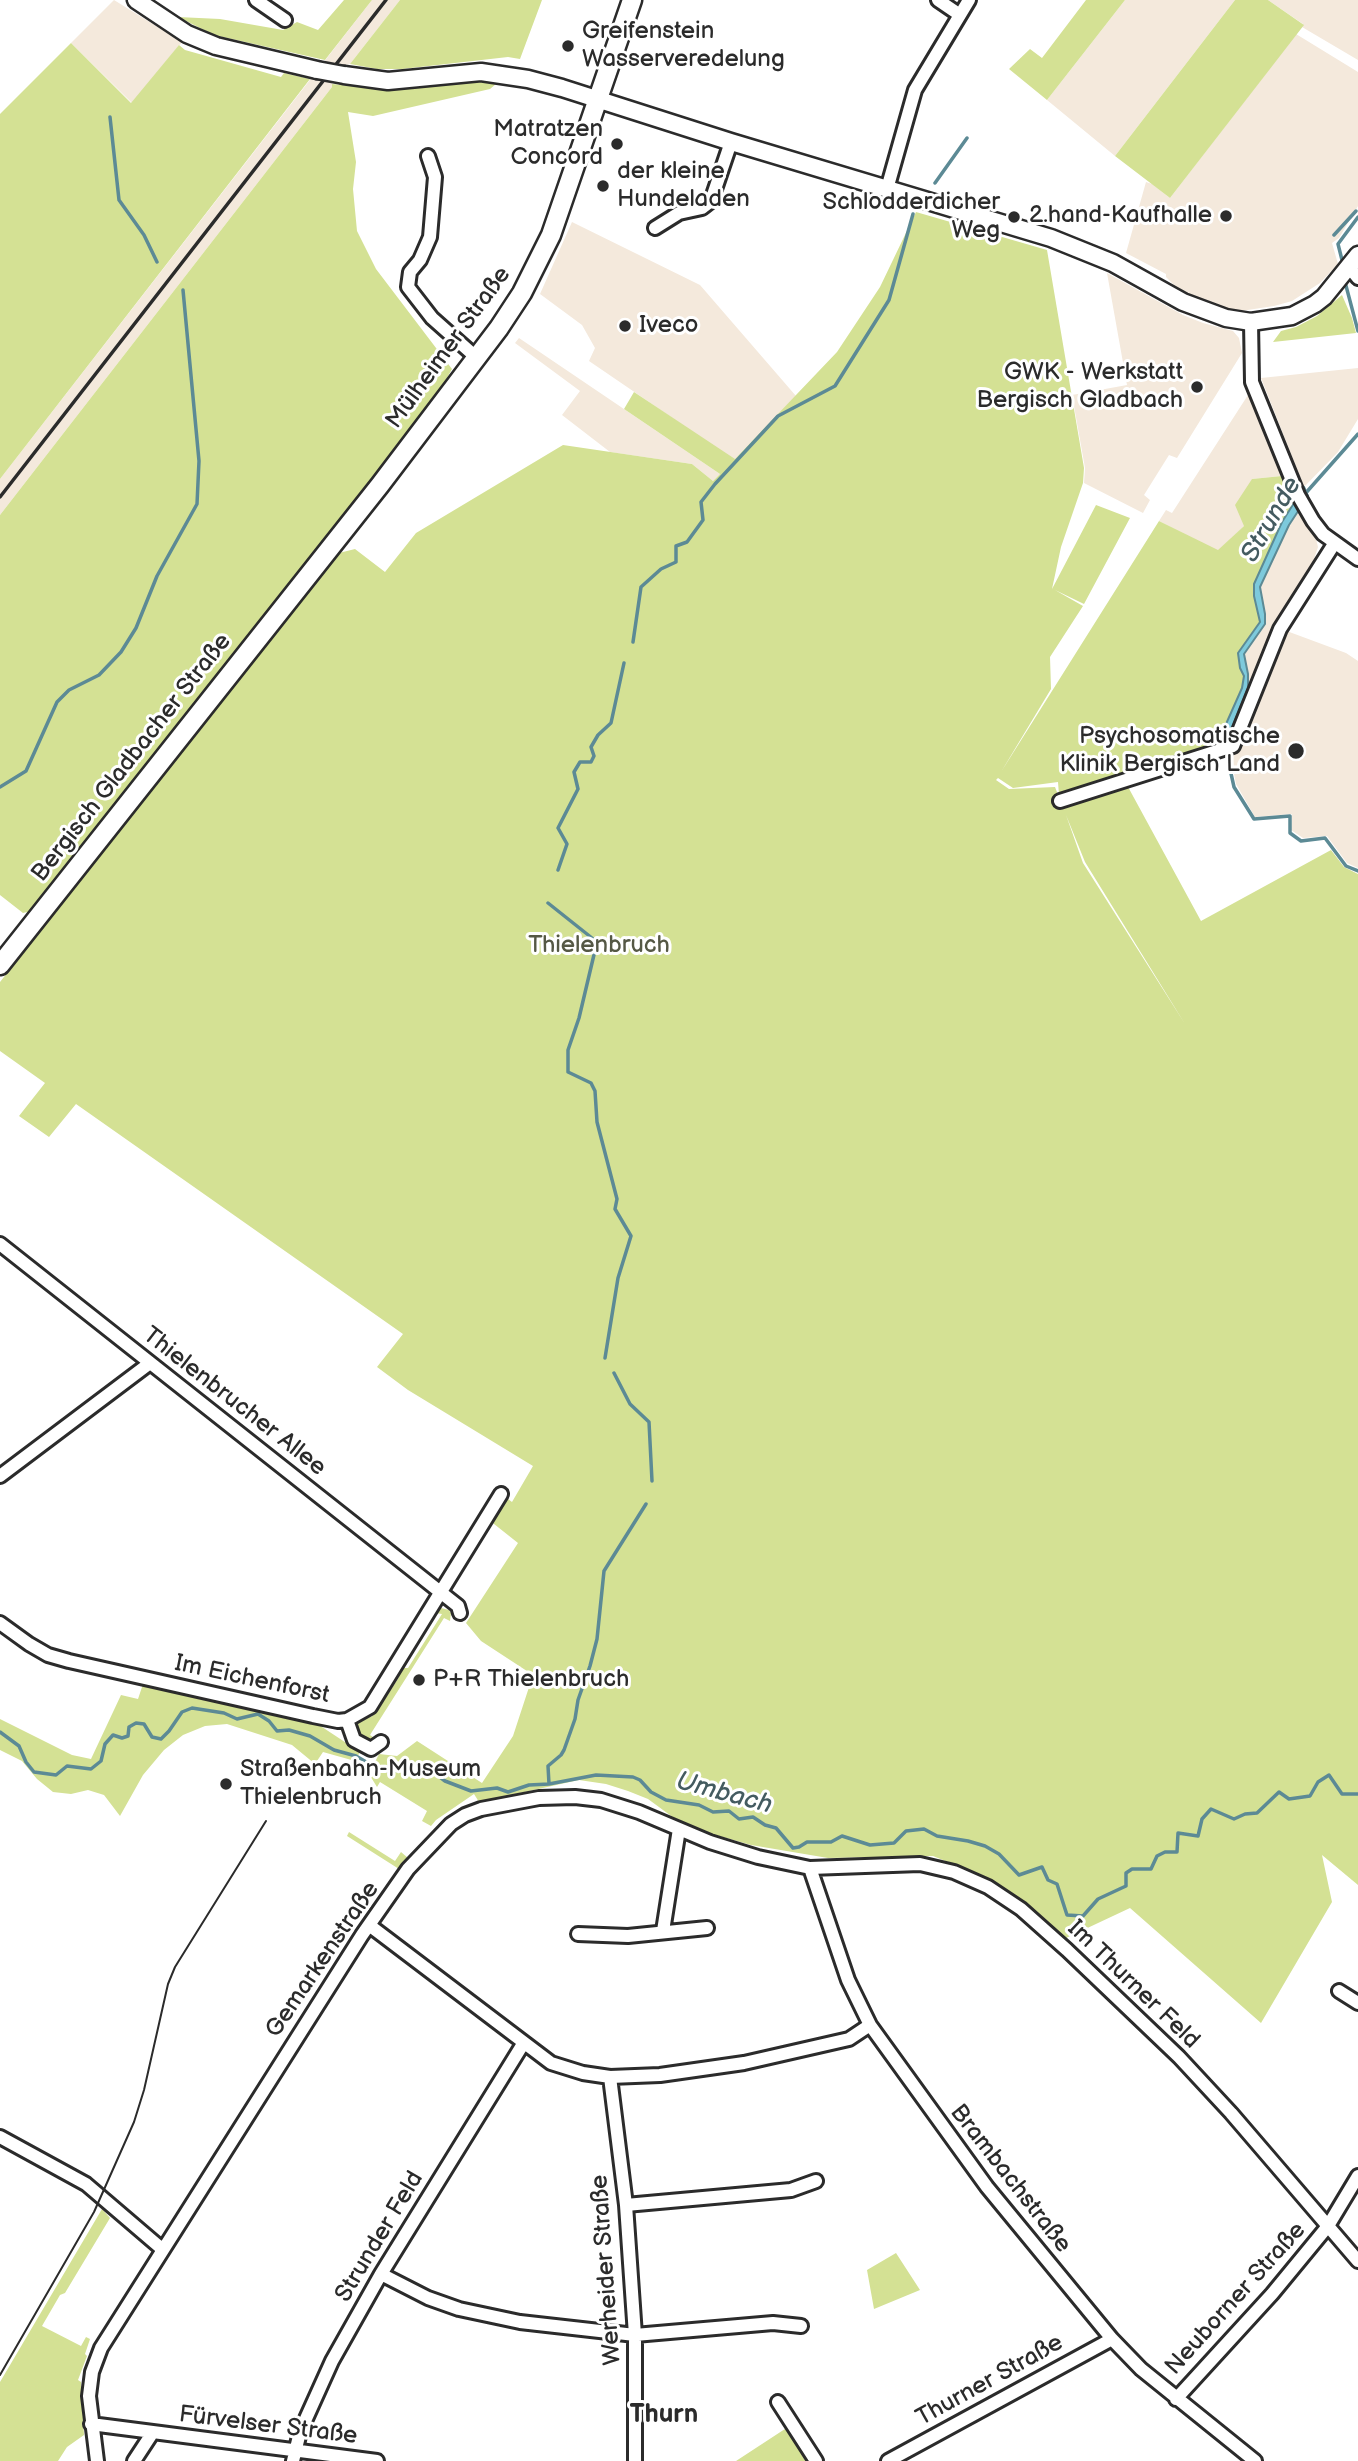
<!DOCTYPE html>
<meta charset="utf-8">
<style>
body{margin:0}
canvas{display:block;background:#fff}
</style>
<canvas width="1358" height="2461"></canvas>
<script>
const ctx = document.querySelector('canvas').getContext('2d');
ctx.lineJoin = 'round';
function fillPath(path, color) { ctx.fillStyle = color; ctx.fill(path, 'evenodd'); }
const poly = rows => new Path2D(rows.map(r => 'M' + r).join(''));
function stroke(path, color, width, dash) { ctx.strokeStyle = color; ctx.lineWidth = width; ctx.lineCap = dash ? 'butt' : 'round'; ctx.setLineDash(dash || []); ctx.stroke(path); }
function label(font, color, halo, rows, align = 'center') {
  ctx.font = font + ' "Balsamiq Sans",sans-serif'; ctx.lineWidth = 6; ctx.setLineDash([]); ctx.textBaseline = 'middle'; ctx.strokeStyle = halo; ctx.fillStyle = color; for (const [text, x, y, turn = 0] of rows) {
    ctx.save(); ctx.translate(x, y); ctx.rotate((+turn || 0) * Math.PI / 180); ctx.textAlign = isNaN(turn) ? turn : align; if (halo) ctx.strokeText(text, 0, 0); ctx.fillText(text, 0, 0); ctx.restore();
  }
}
const built = poly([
 [114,0,182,42,132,103,71,43],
 [372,0,400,0,350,64,346,65,332,84,332,87,0,515,0,479],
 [1125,0,1235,0,1115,156,1047,100],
 [1268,0,1358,0,1358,60,1302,27,1303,24],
 [1296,34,1358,72,1358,206,1339,238,1332,243,1338,264,1320,283,1292,301,1274,306,1241,311,1225,310,1179,290,1166,277,1166,274,1126,253,1146,182,1152,184,1170,198],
 [572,222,700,285,796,396,734,460,589,361,595,348,582,325,540,294],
 [1107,273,1183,315,1203,323,1233,331,1239,338,1242,353,1177,458,1169,455,1144,495,1150,500,1143,513,1084,483,1085,468,1072,395,1127,385],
 [519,338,720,474,713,481,692,464,610,452,562,415,580,391,515,343],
 [1358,368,1358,419,1338,452,1304,487,1261,378],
 [1248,395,1282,476,1252,479,1244,526,1218,551,1159,521,1166,510,1172,513],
 [1298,512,1316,539,1318,547,1314,559,1301,589,1276,628,1232,725,1248,688,1248,674,1244,654,1265,624,1260,587,1289,525],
 [1284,630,1346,653,1358,661,1358,868,1347,863,1327,836,1303,838,1291,830,1292,814,1255,817,1236,784,1230,753,1239,748]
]);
const green = poly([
 [344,0,372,0,325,60,214,35,178,17,220,19,283,30,297,22,318,30],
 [400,0,542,0,520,59,508,57,402,69,377,69,350,64],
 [1086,0,1125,0,1047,100,1009,69,1030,49,1042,58],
 [1235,0,1268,0,1304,25,1170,198,1115,156],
 [71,43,131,103,179,45,185,50,281,77,284,73,310,79,0,479,0,114],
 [481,82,496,84,490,89,373,116,348,112,356,162,353,189,357,231,376,269,452,369,423,420,29,916,26,915,27,912,23,913,0,895,0,515,332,87,332,84,391,90],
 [916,212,1047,250,1084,468,1083,483,1061,547,1052,589,1096,505,1130,518,1084,604,1055,590,1083,606,1050,657,1051,689,1001,772,1159,521,1218,550,1244,526,1235,505,1252,479,1282,476,1294,504,1282,522,1255,584,1254,596,1260,622,1238,653,1240,668,1244,676,1242,688,1222,733,1223,745,1059,795,1058,782,1013,788,998,778,996,780,1009,789,1055,787,1062,805,1127,785,1201,921,1331,850,1344,867,1358,874,1358,1885,1322,1855,1332,1902,1261,2023,1130,1908,1064,1939,1025,1904,992,1880,933,1856,828,1858,751,1845,698,1830,678,1821,648,1799,628,1791,606,1784,579,1780,479,1802,474,1794,436,1820,431,1826,422,1821,427,1811,380,1782,377,1787,369,1774,379,1754,397,1756,417,1741,482,1783,513,1736,533,1675,481,1641,466,1623,518,1543,489,1520,504,1496,512,1502,533,1466,408,1390,377,1367,403,1334,76,1104,49,1137,19,1116,45,1083,0,1051,0,982,339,553,355,549,385,572,416,533,563,445,692,464,713,481,720,474,624,409,634,392,735,459,837,352,880,287],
 [1066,815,1085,862,1185,1024,1083,863],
 [1342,295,1352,318,1356,333,1273,342,1281,331,1296,327,1317,316],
 [441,1608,449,1610,451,1613,450,1621,444,1618,370,1735,377,1740,371,1744,358,1738,354,1729,355,1724,366,1716,371,1717,378,1710,399,1677,398,1671,401,1668,408,1668,442,1614,435,1613],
 [143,1684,273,1711,316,1723,360,1752,355,1761,323,1752,315,1764,292,1745,227,1724,205,1726,183,1735,164,1750,143,1775,120,1816,104,1795,88,1790,71,1794,53,1792,37,1779,22,1761,0,1750,0,1719,72,1755,91,1759,121,1695,138,1699],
 [349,1832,395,1861,401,1852,408,1858,399,1869,347,1836],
 [102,2209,110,2218,65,2293,60,2295,42,2326,81,2346,86,2337,90,2339,85,2354,87,2356,78,2380,81,2382,84,2435,67,2447,58,2461,0,2461,0,2382],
 [896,2253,920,2290,874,2309,867,2270],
 [788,2427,809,2461,736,2461]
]);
const water = poly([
 [1304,487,1308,496,1289,525,1260,587,1265,614,1265,624,1244,654,1248,674,1248,688,1227,740,1229,743,1223,745,1222,733,1242,688,1244,676,1240,668,1238,653,1260,622,1254,596,1254,584,1282,522,1304,487]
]);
const stream = poly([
 [110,117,119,200,144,235,157,262],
 [935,183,967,138],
 [1334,235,1356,211],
 [1343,264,1338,244,1358,217],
 [1345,282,1358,331],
 [1304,495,1358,434],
 [633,642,641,587,661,569,676,562,676,546,687,542,703,520,701,502,715,484,778,416,835,386,889,300,913,214],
 [1226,751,1234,787,1254,819,1290,816,1290,833,1301,841,1325,838,1346,866,1358,871],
 [0,787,26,771,57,702,69,690,99,675,121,652,136,628,157,576,197,504,199,461,183,290],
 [558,870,567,844,558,828,578,789,574,772,580,762,591,762,594,756,591,747,598,735,611,723,624,663],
 [548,903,597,942,579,1018,568,1050,568,1072,591,1083,595,1091,597,1122,617,1199,615,1209,631,1236,618,1278,605,1358],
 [614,1373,630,1404,649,1422,652,1481],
 [0,1732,19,1746,26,1762,34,1772,56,1775,67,1766,91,1769,101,1761,105,1744,113,1735,122,1738,128,1736,129,1727,136,1723,144,1724,152,1737,161,1739,169,1731,182,1712,192,1708,224,1713,237,1719,258,1714,269,1721,277,1731,289,1730,310,1736,334,1750,356,1756,380,1770,392,1771,419,1767,432,1771,445,1781,471,1791,497,1788,508,1792,529,1785,549,1784,548,1766,561,1755,564,1750,575,1719,578,1700,590,1666,597,1639,604,1571,646,1504],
 [549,1784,596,1775,633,1777,640,1780,651,1792,666,1800,699,1805,713,1812,729,1811,739,1819,753,1817,765,1825,776,1828,793,1848,799,1847,807,1842,831,1842,842,1836,870,1845,894,1843,906,1831,924,1829,937,1836,968,1841,985,1846,999,1854,1019,1875,1042,1867,1048,1880,1057,1884,1067,1915,1083,1916,1098,1899,1126,1886,1126,1873,1132,1869,1151,1869,1157,1856,1165,1852,1177,1852,1178,1833,1198,1836,1202,1819,1211,1809,1234,1819,1245,1814,1257,1813,1279,1792,1289,1799,1310,1796,1318,1782,1329,1775,1342,1794,1358,1794]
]);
const minor = poly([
 [256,0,285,20],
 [938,0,960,15],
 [428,156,435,177,430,237,420,260,410,272,408,287,432,318,477,358],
 [887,189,915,90,969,0],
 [655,228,679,213,702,208,711,201,731,142],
 [1350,268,1358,278],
 [1251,322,1252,382,1298,495,1313,521,1323,534,1358,559],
 [1060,801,1233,746,1280,629,1334,544],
 [0,1244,458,1606,460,1613],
 [0,1476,150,1363],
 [0,1623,29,1644,48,1655,69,1661,313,1716,338,1721,347,1720,370,1707,501,1494],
 [347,1720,354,1740,371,1749,381,1742],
 [810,1868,848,1980,870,2025,987,2187,1112,2339,1141,2369,1255,2461],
 [369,1925,551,2063,583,2073,610,2077,660,2075,744,2063,849,2039,870,2025],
 [663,1931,679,1829],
 [578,1934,628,1936,707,1928],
 [1339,1991,1358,2003],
 [610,2077,626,2205,635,2335,635,2461],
 [0,2137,86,2184,162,2249],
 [626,2205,791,2190,816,2181],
 [381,2274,428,2298,459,2309,520,2322,635,2335,773,2323,801,2326],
 [1176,2399,1272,2294,1328,2226,1358,2176],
 [778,2402,816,2461],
 [91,2424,377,2461],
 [97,2461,89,2396,92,2372,101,2348,362,1935,408,1869,451,1824,465,1815,481,1809,539,1798,575,1797,601,1800,639,1812,710,1842,758,1857,810,1868,920,1864,954,1872,988,1887,1021,1909,1067,1950,1179,2057,1231,2113,1358,2261],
 [134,2461,153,2432],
 [293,2461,300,2432,332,2361,381,2274,523,2044],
 [888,2461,1112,2339]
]);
const tertiary = poly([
 [136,0,187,34,216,46,317,70],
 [344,75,388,81,481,72,528,79,562,88,731,142,1051,238,1113,263,1183,302,1226,318,1251,322,1292,316,1315,304,1324,297,1358,255]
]);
const secondary = poly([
 [0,965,380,485,499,328,522,293,551,235,632,0]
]);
const tram = poly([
 [0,2375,94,2212,134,2122,144,2090,168,1984,175,1967,266,1821]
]);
const rail = poly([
 [0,497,386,0]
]);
const tertiaryBridge = poly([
 [317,70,344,75]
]);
const markers = [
 [568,46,7,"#2b2b2b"],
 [617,144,7,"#2b2b2b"],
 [603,186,7,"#2b2b2b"],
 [1226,216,7,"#2b2b2b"],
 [1014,217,7,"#2b2b2b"],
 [625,326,7,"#2b2b2b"],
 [1197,387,7,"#2b2b2b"],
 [1296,751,9,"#2b2b2b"],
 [419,1680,7,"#2b2b2b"],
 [226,1784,7,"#2b2b2b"]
];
const poiNames = [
 ["Greifenstein",582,32],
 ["Wasserveredelung",582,60],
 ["Matratzen",603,130,"right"],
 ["Concord",603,158,"right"],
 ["der kleine",617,172],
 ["Hundeladen",617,200],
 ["Schlodderdicher",1000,203,"right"],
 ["Weg",1000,231,"right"],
 ["2.hand-Kaufhalle",1212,216,"right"],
 ["Iveco",639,326],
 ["GWK - Werkstatt",1183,373,"right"],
 ["Bergisch Gladbach",1183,401,"right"],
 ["Psychosomatische",1280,737,"right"],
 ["Klinik Bergisch Land",1280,765,"right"],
 ["P+R Thielenbruch",433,1680],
 ["Straßenbahn-Museum",240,1770],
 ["Thielenbruch",240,1798]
];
const streetNames = [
 ["Mülheimer Straße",449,348,-54],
 ["Bergisch Gladbacher Straße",132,758,-52],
 ["Thielenbrucher Allee",234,1402,38],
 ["Im Eichenforst",252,1680,12],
 ["Gemarkenstraße",323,1960,-56],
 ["Im Thurner Feld",1133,1985,44],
 ["Brambachstraße",1010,2179,52],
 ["Strunder Feld",380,2237,-59],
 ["Werheider Straße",607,2270,-94],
 ["Neuborner Straße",1236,2299,-48],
 ["Thurner Straße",990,2381,-29],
 ["Fürvelser Straße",268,2426,7]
];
const parkNames = [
 ["Thielenbruch",599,946]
];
const waterNames = [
 ["Strunde",1272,520,-60],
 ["Umbach",724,1794,15]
];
const neighbourhoodNames = [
 ["Thurn",664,2415]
];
fillPath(built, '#f4e9dc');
fillPath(green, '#d4e194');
fillPath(water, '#7dcadc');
stroke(water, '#5c8a95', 2);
stroke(stream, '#5c8a95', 3.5);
stroke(minor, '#2b2b2b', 18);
stroke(tertiary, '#2b2b2b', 21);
stroke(secondary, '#2b2b2b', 23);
stroke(minor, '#fff', 12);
stroke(tertiary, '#fff', 16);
stroke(secondary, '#fff', 18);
stroke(tram, '#2b2b2b', 2);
stroke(rail, '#2b2b2b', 3.5);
stroke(tertiaryBridge, '#2b2b2b', 21, []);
stroke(tertiaryBridge, '#fff', 16);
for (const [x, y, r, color] of markers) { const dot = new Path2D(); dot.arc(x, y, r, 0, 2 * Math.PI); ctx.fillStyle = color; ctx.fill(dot); stroke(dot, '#fff', 2.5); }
label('24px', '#2b2b2b', '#fff', poiNames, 'left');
label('24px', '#2b2b2b', '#fff', streetNames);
label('24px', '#555845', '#fff', parkNames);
label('italic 26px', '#445b60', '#fff', waterNames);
label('bold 26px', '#2b2b2b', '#fff', neighbourhoodNames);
</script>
